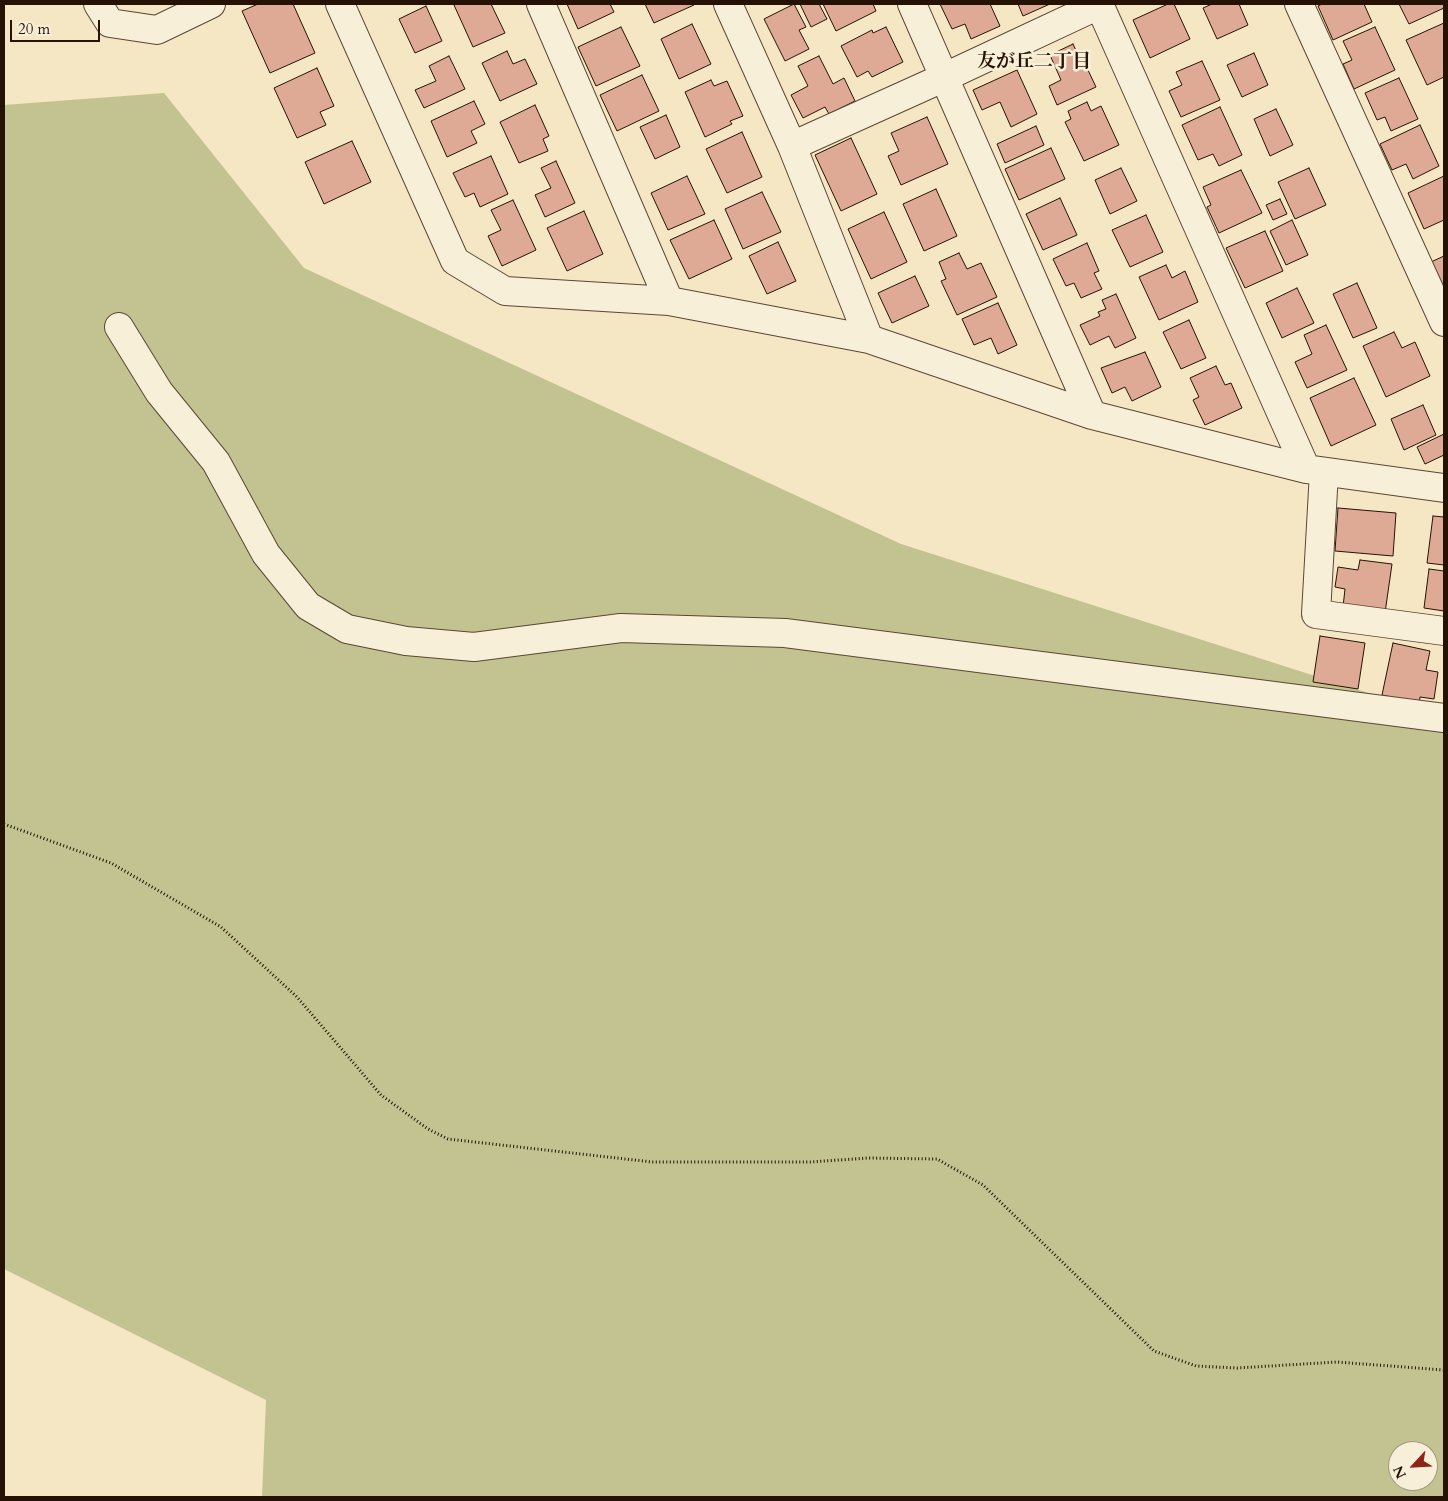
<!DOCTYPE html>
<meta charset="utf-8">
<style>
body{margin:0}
#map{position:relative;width:1448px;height:1501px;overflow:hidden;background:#f5e6c4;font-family:Cardo,serif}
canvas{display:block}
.frame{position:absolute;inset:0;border:5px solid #261204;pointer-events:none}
.north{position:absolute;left:1388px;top:1441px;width:50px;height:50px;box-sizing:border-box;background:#f8efd9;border:1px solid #a49784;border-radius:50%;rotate:245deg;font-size:14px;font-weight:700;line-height:20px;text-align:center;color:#261204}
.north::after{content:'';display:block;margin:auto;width:18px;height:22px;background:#8f2418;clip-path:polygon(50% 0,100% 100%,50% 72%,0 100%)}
.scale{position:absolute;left:10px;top:20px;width:90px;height:22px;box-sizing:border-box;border:2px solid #261204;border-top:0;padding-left:6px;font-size:15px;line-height:18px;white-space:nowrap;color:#261204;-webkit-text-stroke:4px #f8efd9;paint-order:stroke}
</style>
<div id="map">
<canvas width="1448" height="1501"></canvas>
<div class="frame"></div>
<div class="north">N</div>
<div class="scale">20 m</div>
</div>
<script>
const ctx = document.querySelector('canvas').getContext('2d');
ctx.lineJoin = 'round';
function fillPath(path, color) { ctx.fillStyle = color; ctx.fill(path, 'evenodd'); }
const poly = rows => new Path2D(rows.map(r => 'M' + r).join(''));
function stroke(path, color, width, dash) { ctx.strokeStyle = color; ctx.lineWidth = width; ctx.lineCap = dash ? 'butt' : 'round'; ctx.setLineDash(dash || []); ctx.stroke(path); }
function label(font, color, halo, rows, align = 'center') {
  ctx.font = font + ' Cardo,"Noto Serif JP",serif'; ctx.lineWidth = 5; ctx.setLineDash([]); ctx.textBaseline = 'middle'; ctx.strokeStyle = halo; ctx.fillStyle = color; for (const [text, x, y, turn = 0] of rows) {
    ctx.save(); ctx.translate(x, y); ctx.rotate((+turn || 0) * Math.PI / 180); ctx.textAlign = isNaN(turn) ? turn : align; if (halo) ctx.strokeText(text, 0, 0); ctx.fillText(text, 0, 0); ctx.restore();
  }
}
const green = poly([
 [164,93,304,268,901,544,1444,717,1444,1497,262,1497,266,1400,4,1269,4,105],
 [1398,1451,1428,1451,1428,1481,1398,1481]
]);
const building = poly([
 [258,4,293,4,315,53,270,73,242,11,258,4],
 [457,4,491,4,505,33,473,47,454,5,457,4],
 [567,4,610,4,614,12,578,29,567,4],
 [645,4,694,4,694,5,654,23,645,4],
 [794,4,806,27,799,30,809,49,785,61,764,19,794,4],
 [800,4,819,4,827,19,811,27,800,4],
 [823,4,873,4,876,11,836,31,823,4],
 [940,4,990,4,1000,26,971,39,965,24,952,29,940,4],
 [1018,4,1050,4,1023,16,1018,4],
 [1168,4,1174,4,1190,39,1150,58,1133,20,1168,4],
 [1212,4,1239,4,1248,25,1217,39,1203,8,1212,4],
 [1322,4,1364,4,1372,22,1333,40,1318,6,1322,4],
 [1399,4,1444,4,1444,8,1409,24,1399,4],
 [426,6,442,41,415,53,399,19,426,6],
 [1444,23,1444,77,1427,85,1406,40,1444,23],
 [692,24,711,64,679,79,661,39,692,24],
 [621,27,640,66,596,86,578,47,621,27],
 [886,27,903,62,872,77,868,71,857,77,841,46,872,30,873,33,886,27],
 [1375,27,1395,70,1354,89,1343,64,1352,60,1343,41,1375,27],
 [1073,44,1085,70,1087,68,1096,87,1057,105,1049,86,1061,80,1050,55,1073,44],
 [507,51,513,64,525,59,537,84,500,101,482,63,507,51],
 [1254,53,1268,85,1242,97,1227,65,1254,53],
 [449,56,465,89,424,108,415,90,436,81,429,66,449,56],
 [819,56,833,84,844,78,855,101,829,114,825,107,803,118,791,95,808,86,798,66,819,56],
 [1202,61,1220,100,1181,117,1169,91,1182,85,1176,72,1202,61],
 [317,68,334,106,320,112,326,125,297,138,274,88,317,68],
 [1017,70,1037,114,1011,127,1000,102,982,110,973,90,1017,70],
 [642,75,659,111,617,131,600,95,642,75],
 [1399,78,1418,119,1391,131,1385,117,1377,120,1365,93,1399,78],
 [711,80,714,86,727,81,743,116,730,121,732,124,705,137,685,92,711,80],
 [474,101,485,124,471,131,477,143,447,157,431,121,474,101],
 [1087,102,1091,111,1101,106,1119,145,1084,161,1065,122,1071,119,1068,111,1087,102],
 [535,105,549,136,543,139,548,151,519,163,500,122,535,105],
 [1220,107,1242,155,1219,166,1213,154,1198,160,1182,125,1220,107],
 [1276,109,1293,145,1270,156,1254,119,1276,109],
 [666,115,680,147,655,159,640,127,666,115],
 [927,117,948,164,901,185,888,156,899,151,891,133,927,117],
 [1420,125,1439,166,1413,179,1406,164,1392,170,1380,144,1420,125],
 [1036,126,1044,145,1005,163,997,144,1036,126],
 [742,132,762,177,727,193,706,149,742,132],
 [851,138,877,194,841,211,815,155,851,138],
 [352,141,371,182,324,204,305,162,352,141],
 [1051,148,1065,179,1019,200,1005,169,1051,148],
 [491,156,508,194,480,207,474,193,465,197,453,173,491,156],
 [556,161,575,203,545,217,535,195,551,188,541,168,556,161],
 [1121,168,1137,201,1110,214,1095,180,1121,168],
 [1309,168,1326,205,1295,219,1278,182,1309,168],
 [1241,170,1262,213,1219,233,1207,207,1211,205,1203,187,1241,170],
 [687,176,705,214,668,230,651,193,687,176],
 [1444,176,1444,220,1424,229,1408,193,1444,176],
 [936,189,957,236,924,251,903,204,936,189],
 [762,192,781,232,743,249,725,209,762,192],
 [1060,198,1077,235,1043,250,1026,214,1060,198],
 [1280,199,1287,214,1273,220,1266,205,1280,199],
 [513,200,536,250,502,266,488,236,501,230,491,210,513,200],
 [584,211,603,254,567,271,547,228,584,211],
 [884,212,907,262,871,279,848,229,884,212],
 [1146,215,1163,252,1130,267,1112,230,1146,215],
 [714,220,732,259,689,279,670,240,714,220],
 [1292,220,1308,255,1286,265,1270,231,1292,220],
 [1265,231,1283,271,1245,288,1226,248,1265,231],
 [778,242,796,281,767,294,749,256,778,242],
 [1087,243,1099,271,1094,273,1102,289,1081,298,1074,283,1066,286,1053,259,1087,243],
 [959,253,967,269,981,263,997,297,957,315,941,281,946,279,939,262,959,253],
 [1444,256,1444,285,1442,286,1431,262,1444,256],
 [1166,265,1172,278,1185,271,1198,302,1159,320,1139,277,1166,265],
 [915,276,929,306,892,323,878,293,915,276],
 [1357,283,1377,328,1353,338,1333,294,1357,283],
 [1297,288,1314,323,1282,338,1266,303,1297,288],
 [1116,294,1136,338,1115,348,1109,336,1090,345,1080,325,1100,316,1098,312,1106,309,1102,300,1116,294],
 [998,303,1017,345,998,354,991,338,974,345,962,319,998,303],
 [1189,320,1206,358,1181,369,1163,332,1189,320],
 [1326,325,1347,370,1307,388,1295,362,1312,354,1304,335,1326,325],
 [1394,332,1402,348,1415,342,1430,376,1386,397,1363,346,1394,332],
 [1145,352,1161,387,1132,401,1125,387,1112,393,1101,368,1145,352],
 [1216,366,1225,385,1231,383,1242,408,1205,425,1193,400,1199,397,1190,378,1216,366],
 [1354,378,1376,425,1331,446,1310,398,1354,378],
 [1423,405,1436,435,1404,450,1391,419,1423,405],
 [1444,434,1444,455,1425,464,1417,447,1444,434],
 [1338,508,1396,513,1393,556,1335,551,1338,508],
 [1433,516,1444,517,1444,565,1427,563,1433,516],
 [1360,560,1392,564,1385,613,1343,607,1345,589,1335,587,1338,567,1358,570,1360,560],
 [1429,569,1444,571,1444,611,1424,608,1429,569],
 [1320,636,1365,643,1358,689,1313,682,1320,636],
 [1393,643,1430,651,1426,670,1438,672,1434,699,1420,697,1419,703,1382,695,1393,643]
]);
const path = poly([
 [4,824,111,863,221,927,297,997,381,1095,428,1129,448,1139,652,1162,811,1162,868,1158,937,1159,983,1185,1154,1351,1196,1366,1237,1368,1337,1362,1444,1370]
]);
const minor = poly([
 [98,4,110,23,157,30,211,4],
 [340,4,455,261,505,291,669,301,869,339,1092,415,1306,469,1444,488],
 [541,4,669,301],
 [728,4,792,146,869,339],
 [912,4,1092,415],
 [1099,4,1306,469],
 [1299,4,1444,322],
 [792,146,945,77,1101,4],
 [119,327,159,392,216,462,266,554,308,606,347,629,406,641,474,647,621,628,785,633,1444,718],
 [1324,472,1316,614,1444,631]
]);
const neighbourhoodNames = [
 ["友が丘二丁目",1034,63]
];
fillPath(green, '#c2c390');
fillPath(building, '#dfaa95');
stroke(building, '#261204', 1);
stroke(minor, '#5a4734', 30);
stroke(path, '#261204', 3, [1, 2.5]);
stroke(minor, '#f8efd9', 28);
label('bold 19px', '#261204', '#f8efd9', neighbourhoodNames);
</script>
